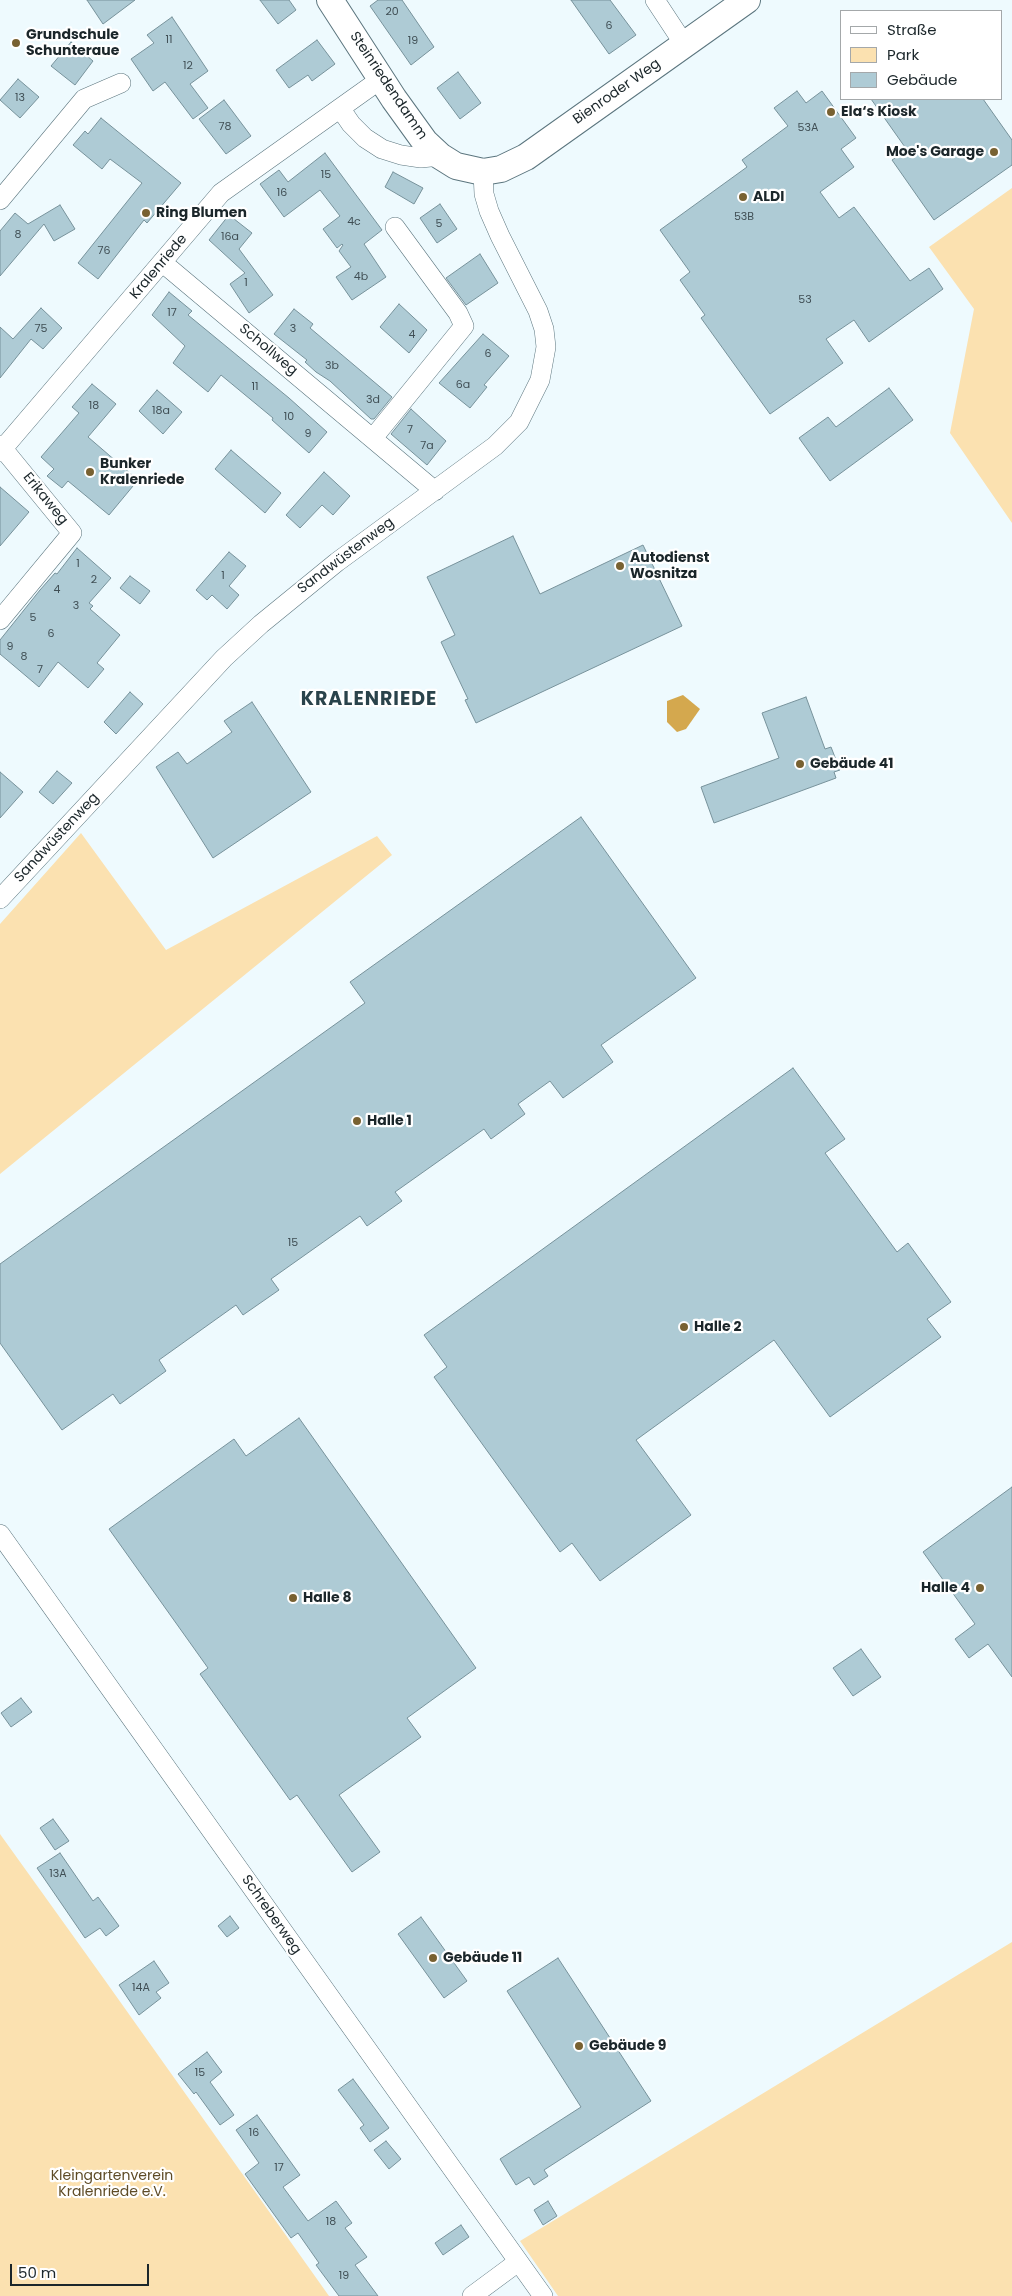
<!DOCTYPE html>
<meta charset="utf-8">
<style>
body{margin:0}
#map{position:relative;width:1012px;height:2296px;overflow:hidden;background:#eefafe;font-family:Poppins,sans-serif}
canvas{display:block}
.legend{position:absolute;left:840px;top:10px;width:162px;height:90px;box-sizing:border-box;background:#fff;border:1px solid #a4a8aa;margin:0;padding:6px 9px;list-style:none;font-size:15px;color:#1b262a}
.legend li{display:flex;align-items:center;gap:10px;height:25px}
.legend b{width:25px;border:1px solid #a4a8aa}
.scale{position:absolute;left:10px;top:2264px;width:139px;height:22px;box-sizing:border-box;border:2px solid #1b262a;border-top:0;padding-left:6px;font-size:15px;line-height:18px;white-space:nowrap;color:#1b262a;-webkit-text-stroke:4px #fff;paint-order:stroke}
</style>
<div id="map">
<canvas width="1012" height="2296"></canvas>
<ul class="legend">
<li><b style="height:6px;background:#fff"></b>Straße</li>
<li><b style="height:14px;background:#fbe1b0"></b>Park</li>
<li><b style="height:14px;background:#aecbd5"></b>Gebäude</li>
</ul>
<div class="scale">50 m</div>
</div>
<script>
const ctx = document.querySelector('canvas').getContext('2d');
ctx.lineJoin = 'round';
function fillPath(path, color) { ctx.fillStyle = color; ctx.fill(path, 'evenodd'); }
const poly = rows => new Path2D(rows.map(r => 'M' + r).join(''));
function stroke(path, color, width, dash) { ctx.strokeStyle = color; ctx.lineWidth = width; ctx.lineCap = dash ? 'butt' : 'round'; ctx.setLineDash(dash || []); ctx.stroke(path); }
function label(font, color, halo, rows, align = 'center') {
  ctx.font = font + ' Poppins,sans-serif'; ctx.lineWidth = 4.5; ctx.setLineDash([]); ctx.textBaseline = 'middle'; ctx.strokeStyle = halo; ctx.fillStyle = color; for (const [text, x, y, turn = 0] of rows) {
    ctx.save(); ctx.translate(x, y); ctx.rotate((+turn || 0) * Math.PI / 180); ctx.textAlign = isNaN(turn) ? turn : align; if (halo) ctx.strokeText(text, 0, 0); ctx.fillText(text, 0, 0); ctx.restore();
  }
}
const green = poly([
 [1012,188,1012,523,950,433,974,309,929,247],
 [81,833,166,950,377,836,392,855,0,1174,0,924],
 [0,1834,104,1979,329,2296,0,2296],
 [1012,1942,1012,2296,558,2296,520,2241]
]);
const water = poly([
 [683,695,700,709,686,729,677,732,667,722,667,701]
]);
const building = poly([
 [87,0,135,0,103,24,87,0],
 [260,0,289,0,296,10,278,24,260,0],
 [378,0,402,0,434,47,411,65,370,6,378,0],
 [571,0,610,0,636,35,609,54,571,0],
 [172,17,208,71,190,84,208,108,193,119,165,82,153,91,131,59,154,43,147,35,172,17],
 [317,40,335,64,312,81,308,75,289,88,276,70,317,40],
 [71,42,93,61,75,85,51,66,71,42],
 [458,72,481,103,460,119,437,88,458,72],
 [18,79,39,97,20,118,0,100,18,79],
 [797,91,806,103,822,91,856,138,841,149,854,167,820,192,839,218,854,207,910,281,929,268,943,289,869,342,854,320,826,339,843,363,770,414,701,318,705,315,680,280,690,272,660,230,747,167,742,160,788,126,774,108,797,91],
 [871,99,983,99,1012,140,1012,165,934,220,892,160,907,150,871,99],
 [224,100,251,136,226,154,199,119,224,100],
 [101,118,181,183,147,223,144,220,98,279,78,263,142,183,110,159,102,169,73,145,85,131,88,134,101,118],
 [325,153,382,230,364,244,386,277,352,300,336,277,351,267,339,251,343,245,342,244,337,248,323,229,340,216,320,190,284,217,260,184,279,170,288,182,325,153],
 [393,172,423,188,414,204,385,187,393,172],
 [440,204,457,229,437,243,420,218,440,204],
 [60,205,75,229,54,241,44,224,0,276,0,231,15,213,28,224,60,205],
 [229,215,252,233,239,249,273,295,249,313,230,284,245,273,209,240,229,215],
 [480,254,498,283,466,305,446,278,480,254],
 [169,292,192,311,188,315,289,398,327,432,309,453,272,420,273,418,221,375,208,392,173,363,185,346,152,315,169,292],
 [399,304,427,330,409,353,380,327,399,304],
 [41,308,62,328,43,349,31,339,0,378,0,327,13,339,41,308],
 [294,309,313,324,310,328,392,397,374,419,371,419,330,381,316,372,305,362,307,360,274,334,294,309],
 [483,334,509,356,484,385,487,387,470,408,439,383,483,334],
 [92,384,116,404,88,437,138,480,109,515,68,481,62,488,47,476,54,469,41,457,79,413,72,407,92,384],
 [889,388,913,420,830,481,799,438,828,417,836,427,889,388],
 [157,390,182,412,163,434,139,411,157,390],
 [411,409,446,441,427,465,391,434,411,409],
 [231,450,281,493,265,513,215,469,231,450],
 [324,472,350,496,333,515,322,505,300,528,286,515,324,472],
 [0,487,29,512,0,546,0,487],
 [513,536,540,594,643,545,682,626,476,723,465,700,468,699,441,642,455,635,427,577,513,536],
 [77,548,111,578,89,603,93,606,90,609,120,635,97,663,104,669,88,688,58,662,39,687,0,654,0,640,40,590,55,573,57,574,77,548],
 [229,552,246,566,229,586,239,595,227,609,212,595,207,600,196,590,229,552],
 [130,576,150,591,140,604,120,588,130,576],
 [130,692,143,704,116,734,104,722,130,692],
 [806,697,825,749,831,747,840,770,834,772,836,778,714,823,701,787,779,758,762,713,806,697],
 [252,702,311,792,213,858,156,767,178,752,187,764,232,732,224,721,252,702],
 [57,771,72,783,53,804,39,792,57,771],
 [0,772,23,792,0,818,0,772],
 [581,817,696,978,601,1045,613,1062,563,1098,550,1081,518,1104,525,1114,491,1139,484,1129,395,1192,402,1201,367,1226,360,1216,271,1279,279,1290,243,1315,236,1305,159,1360,166,1371,120,1404,113,1394,62,1430,0,1343,0,1264,365,1003,350,982,581,817],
 [793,1068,845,1139,825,1153,897,1252,908,1243,951,1302,927,1319,941,1337,830,1417,774,1340,636,1440,691,1515,600,1581,572,1543,560,1552,434,1377,447,1367,424,1335,793,1068],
 [299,1418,476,1668,407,1718,421,1737,339,1795,380,1852,352,1872,297,1795,290,1800,200,1674,208,1668,109,1529,234,1439,246,1456,299,1418],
 [1012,1487,1012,1677,988,1644,969,1658,955,1639,975,1624,923,1552,1012,1487],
 [861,1649,881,1677,853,1696,833,1668,861,1649],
 [21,1698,32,1712,11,1727,1,1713,21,1698],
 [53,1819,69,1841,55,1850,40,1828,53,1819],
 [60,1853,93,1901,98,1897,119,1926,106,1936,100,1928,85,1938,37,1868,60,1853],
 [230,1916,239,1928,227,1937,218,1926,230,1916],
 [421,1917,467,1981,444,1998,398,1934,421,1917],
 [558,1958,651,2101,544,2170,548,2176,534,2185,529,2177,516,2185,500,2159,581,2107,507,1991,558,1958],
 [154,1961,169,1983,156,1992,161,1998,139,2015,119,1985,154,1961],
 [207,2052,222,2072,210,2082,234,2115,220,2125,196,2092,194,2094,178,2074,207,2052],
 [353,2079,389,2128,370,2142,360,2128,364,2125,338,2090,353,2079],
 [257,2115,300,2175,283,2187,308,2221,336,2201,352,2223,345,2228,367,2257,355,2265,378,2296,339,2296,316,2265,319,2263,298,2233,291,2238,245,2174,259,2163,236,2130,257,2115],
 [386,2141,401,2159,389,2169,374,2150,386,2141],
 [548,2201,557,2216,543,2225,534,2210,548,2201],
 [461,2225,469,2237,443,2255,435,2243,461,2225]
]);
const minor = poly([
 [655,0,684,44],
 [340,108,351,124,365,138,382,149,401,155,421,158,440,156],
 [0,200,84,99,121,83],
 [163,263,435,491],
 [373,438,464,326,458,313,395,227],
 [0,445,72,533,0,620],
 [0,452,221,193,381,79],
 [0,899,224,658,261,624,337,562,495,446,519,422,540,380,546,347,544,329,538,311,500,236,489,211,484,194,483,172],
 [0,1534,543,2296],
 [472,2296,518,2262]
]);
const secondary = poly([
 [330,0,394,99,425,142,440,156,456,166,483,172,501,169,526,157,747,0]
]);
const markers = [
 [16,43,5,"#786131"],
 [831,112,5,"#786131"],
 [994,152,5,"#786131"],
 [743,197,5,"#786131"],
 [146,213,5,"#786131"],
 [90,472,5,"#786131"],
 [620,566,5,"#786131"],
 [800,764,5,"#786131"],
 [357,1121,5,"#786131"],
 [684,1327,5,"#786131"],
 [980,1588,5,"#786131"],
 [293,1598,5,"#786131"],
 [433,1958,5,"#786131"],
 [579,2046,5,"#786131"]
];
const numberNames = [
 ["20",392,12],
 ["6",609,26],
 ["11",169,40],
 ["19",413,41],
 ["12",188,66],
 ["13",20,98],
 ["78",225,127],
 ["53A",808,128],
 ["15",326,175],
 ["16",282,193],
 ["53B",744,217],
 ["4c",354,222],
 ["5",439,224],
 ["8",18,235],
 ["16a",230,237],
 ["76",104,251],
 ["4b",361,277],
 ["1",246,283],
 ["53",805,300],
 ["17",172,313],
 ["75",41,329],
 ["3",293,329],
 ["4",412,335],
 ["6",488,354],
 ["3b",332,366],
 ["6a",463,385],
 ["11",255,387],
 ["3d",373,400],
 ["18",94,406],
 ["18a",161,411],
 ["10",289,417],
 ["7",410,430],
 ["9",308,434],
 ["7a",427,446],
 ["1",78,564],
 ["1",223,576],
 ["2",94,580],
 ["4",57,590],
 ["3",76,606],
 ["5",33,618],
 ["6",51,634],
 ["9",10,647],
 ["8",24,657],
 ["7",40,670],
 ["15",293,1243],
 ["13A",58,1874],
 ["14A",141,1988],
 ["15",200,2073],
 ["16",254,2133],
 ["17",279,2168],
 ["18",331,2222],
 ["19",344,2276]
];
const poiNames = [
 ["Grundschule",26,35],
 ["Schunteraue",26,51],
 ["Ela‘s Kiosk",841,112],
 ["Moe's Garage",984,152,"right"],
 ["ALDI",753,197],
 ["Ring Blumen",156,213],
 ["Bunker",100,464],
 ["Kralenriede",100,480],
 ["Autodienst",630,558],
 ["Wosnitza",630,574],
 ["Gebäude 41",810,764],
 ["Halle 1",367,1121],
 ["Halle 2",694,1327],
 ["Halle 4",970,1588,"right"],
 ["Halle 8",303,1598],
 ["Gebäude 11",443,1958],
 ["Gebäude 9",589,2046]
];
const streetNames = [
 ["Steinriedendamm",388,86,56],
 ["Bienroder Weg",617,92,-35],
 ["Kralenriede",159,267,-50],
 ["Schollweg",268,350,40],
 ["Erikaweg",45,499,51],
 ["Sandwüstenweg",346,556,-37],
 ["Sandwüstenweg",57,838,-47],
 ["Schreberweg",271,1915,55]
];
const parkNames = [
 ["Kleingartenverein",112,2176],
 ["Kralenriede e.V.",112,2192]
];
const districtNames = [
 ["KRALENRIEDE",369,700]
];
fillPath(green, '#fbe1b0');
fillPath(water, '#d4a84e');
fillPath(building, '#aecbd5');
stroke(building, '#77929b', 1);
stroke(minor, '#5b757e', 20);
stroke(secondary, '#5b757e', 28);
stroke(minor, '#fff', 19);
stroke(secondary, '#fff', 26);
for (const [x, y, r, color] of markers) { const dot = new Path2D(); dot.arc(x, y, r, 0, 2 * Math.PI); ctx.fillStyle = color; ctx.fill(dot); stroke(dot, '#fff', 2); }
label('11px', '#404f55', null, numberNames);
label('bold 14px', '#1b262a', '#fff', poiNames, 'left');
label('14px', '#1b262a', '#fff', streetNames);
label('14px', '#5e4b26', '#fff', parkNames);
ctx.letterSpacing = '1px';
label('bold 19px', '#2a434b', '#fff', districtNames);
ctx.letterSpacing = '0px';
</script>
